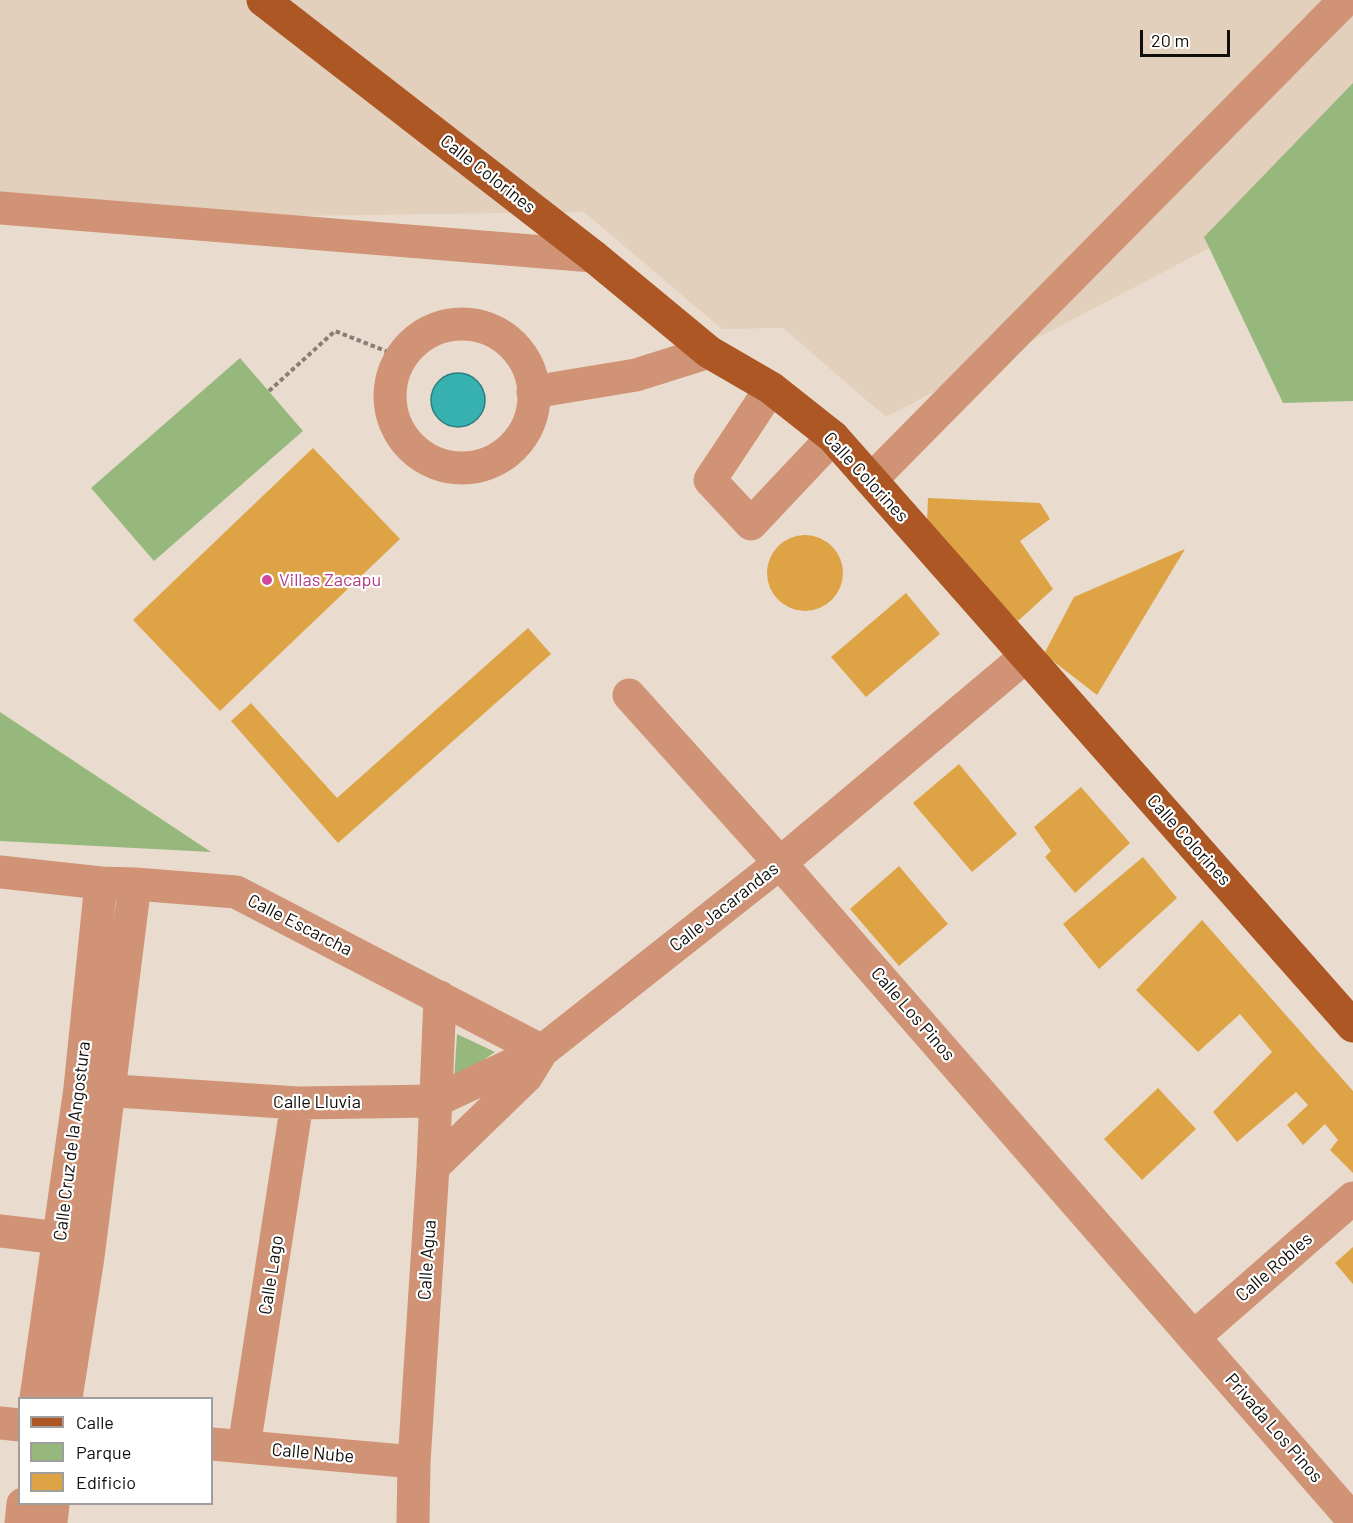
<!DOCTYPE html>
<style>
body{margin:0}
#map{position:relative;width:1353px;height:1523px;overflow:hidden;background:#e9dcce;font-family:Barlow,sans-serif}
canvas{display:block}
.legend{position:absolute;left:18px;top:1397px;width:195px;height:108px;box-sizing:border-box;background:#fff;border:2px solid #a09e9c;margin:0;padding:8px 10px;list-style:none;font-size:18px;color:#110d08}
.legend li{display:flex;align-items:center;gap:12px;height:30px}
.legend b{width:30px;border:2px solid #a09e9c}
.scale{position:absolute;left:1140px;top:30px;width:90px;height:27px;box-sizing:border-box;border:3px solid #110d08;border-top:0;padding-left:8px;font-size:18px;line-height:21px;white-space:nowrap;color:#110d08;-webkit-text-stroke:4px #fff;paint-order:stroke}
</style>
<div id="map">
<canvas width="1353" height="1523"></canvas>
<ul class="legend">
<li><b style="height:8px;background:#ad5725"></b>Calle</li>
<li><b style="height:16px;background:#97b87d"></b>Parque</li>
<li><b style="height:16px;background:#dda344"></b>Edificio</li>
</ul>
<div class="scale">20 m</div>
</div>
<script>
const ctx = document.querySelector('canvas').getContext('2d');
ctx.lineJoin = 'round';
function fillPath(path, color) { ctx.fillStyle = color; ctx.fill(path, 'evenodd'); }
const poly = rows => new Path2D(rows.map(r => 'M' + r).join(''));
function stroke(path, color, width, dash) { ctx.strokeStyle = color; ctx.lineWidth = width; ctx.lineCap = dash ? 'butt' : 'round'; ctx.setLineDash(dash || []); ctx.stroke(path); }
function label(font, color, halo, rows, align = 'center') {
  ctx.font = font + ' Barlow,sans-serif'; ctx.lineWidth = 4.5; ctx.setLineDash([]); ctx.textBaseline = 'middle'; ctx.strokeStyle = halo; ctx.fillStyle = color; for (const [text, x, y, turn = 0] of rows) {
    ctx.save(); ctx.translate(x, y); ctx.rotate((+turn || 0) * Math.PI / 180); ctx.textAlign = isNaN(turn) ? turn : align; if (halo) ctx.strokeText(text, 0, 0); ctx.fillText(text, 0, 0); ctx.restore();
  }
}
const built = poly([
 [0,0,1353,0,1353,173,886,417,783,328,722,329,584,212,0,220]
]);
const green = poly([
 [1353,83,1353,401,1283,403,1204,237],
 [240,358,303,431,154,561,91,488],
 [0,712,211,852,0,841],
 [457,1034,495,1052,454,1081]
]);
const water = poly([
 '431 400a27 27 0 1 1 54 0a27 27 0 1 1-54 0Z'
]);
const building = poly([
 [313,448,400,539,220,711,133,620],
 [928,498,1040,503,1050,519,1020,541,1053,589,1018,621,973,576,927,523],
 '767 573a38 38 0 1 1 76 0a38 38 0 1 1-76 0Z',
 [1185,549,1097,695,1044,654,1074,597],
 [906,593,940,634,866,697,831,657],
 [528,628,551,654,338,843,231,721,251,703,337,798],
 [959,764,1017,834,972,872,913,803],
 [1081,787,1130,843,1075,893,1045,857,1051,851,1034,827],
 [1143,857,1177,898,1099,969,1063,924],
 [899,866,948,924,899,966,850,909],
 [1202,920,1353,1091,1353,1173,1330,1150,1338,1140,1325,1124,1303,1145,1287,1125,1308,1105,1296,1092,1237,1142,1213,1112,1272,1052,1240,1014,1198,1052,1136,990],
 [1158,1088,1196,1129,1142,1180,1104,1139],
 [1353,1247,1353,1284,1335,1263]
]);
const path = poly([
 [269,391,335,331,401,357]
]);
const minor = poly([
 [0,208,593,256],
 '390 396a72 72 0 1 1 144 0a72 72 0 1 1-144 0Z',
 [771,388,710,480,751,524,833,437],
 [533,392,636,375,709,352],
 [871,480,1345,0],
 [629,695,780,863,1353,1520],
 [0,872,101,883,135,884,236,892,542,1051],
 [87,1089,297,1103,435,1101,537,1053],
 [433,1167,526,1077,542,1051,780,863,1026,656],
 [0,1231,59,1238],
 [1194,1337,1353,1198],
 [36,1398,80,1088,101,883],
 [66,1398,88,1257,135,884],
 [0,1423,20,1425],
 [212,1444,414,1462],
 [244,1447,297,1103],
 [21,1523,23,1504],
 [51,1523,53,1504],
 [413,1523,414,1462,433,1167,440,997]
]);
const major = poly([
 [263,0,593,256,709,352,771,388,833,437,1353,1026]
]);
const markers = [
 [267,580,6,"#d1479c"]
];
const streetNames = [
 ["Calle Colorines",488,174,38],
 ["Calle Colorines",866,477,47],
 ["Calle Colorines",1189,840,48],
 ["Calle Jacarandas",724,907,-38],
 ["Calle Escarcha",300,925,27],
 ["Calle Los Pinos",913,1014,49],
 ["Calle Lluvia",317,1102],
 ["Calle Cruz de la Angostura",72,1141,-83],
 ["Calle Agua",427,1260,-86],
 ["Calle Robles",1274,1267,-41],
 ["Calle Lago",271,1275,-81],
 ["Privada Los Pinos",1274,1428,49],
 ["Calle Nube",313,1453,5]
];
const hotelNames = [
 ["Villas Zacapu",279,580]
];
fillPath(built, '#e2d0bc');
fillPath(green, '#97b87d');
fillPath(water, '#37b0b0');
stroke(water, '#2c7f7e', 1.5);
fillPath(building, '#dda344');
stroke(path, '#877e74', 4, [4.5, 3]);
stroke(minor, '#d09375', 33);
stroke(major, '#ad5725', 33);
for (const [x, y, r, color] of markers) { const dot = new Path2D(); dot.arc(x, y, r, 0, 2 * Math.PI); ctx.fillStyle = color; ctx.fill(dot); stroke(dot, '#fff', 2); }
label('18px', '#110d08', '#fff', streetNames);
label('18px', '#b23c85', '#fff', hotelNames, 'left');
</script>
